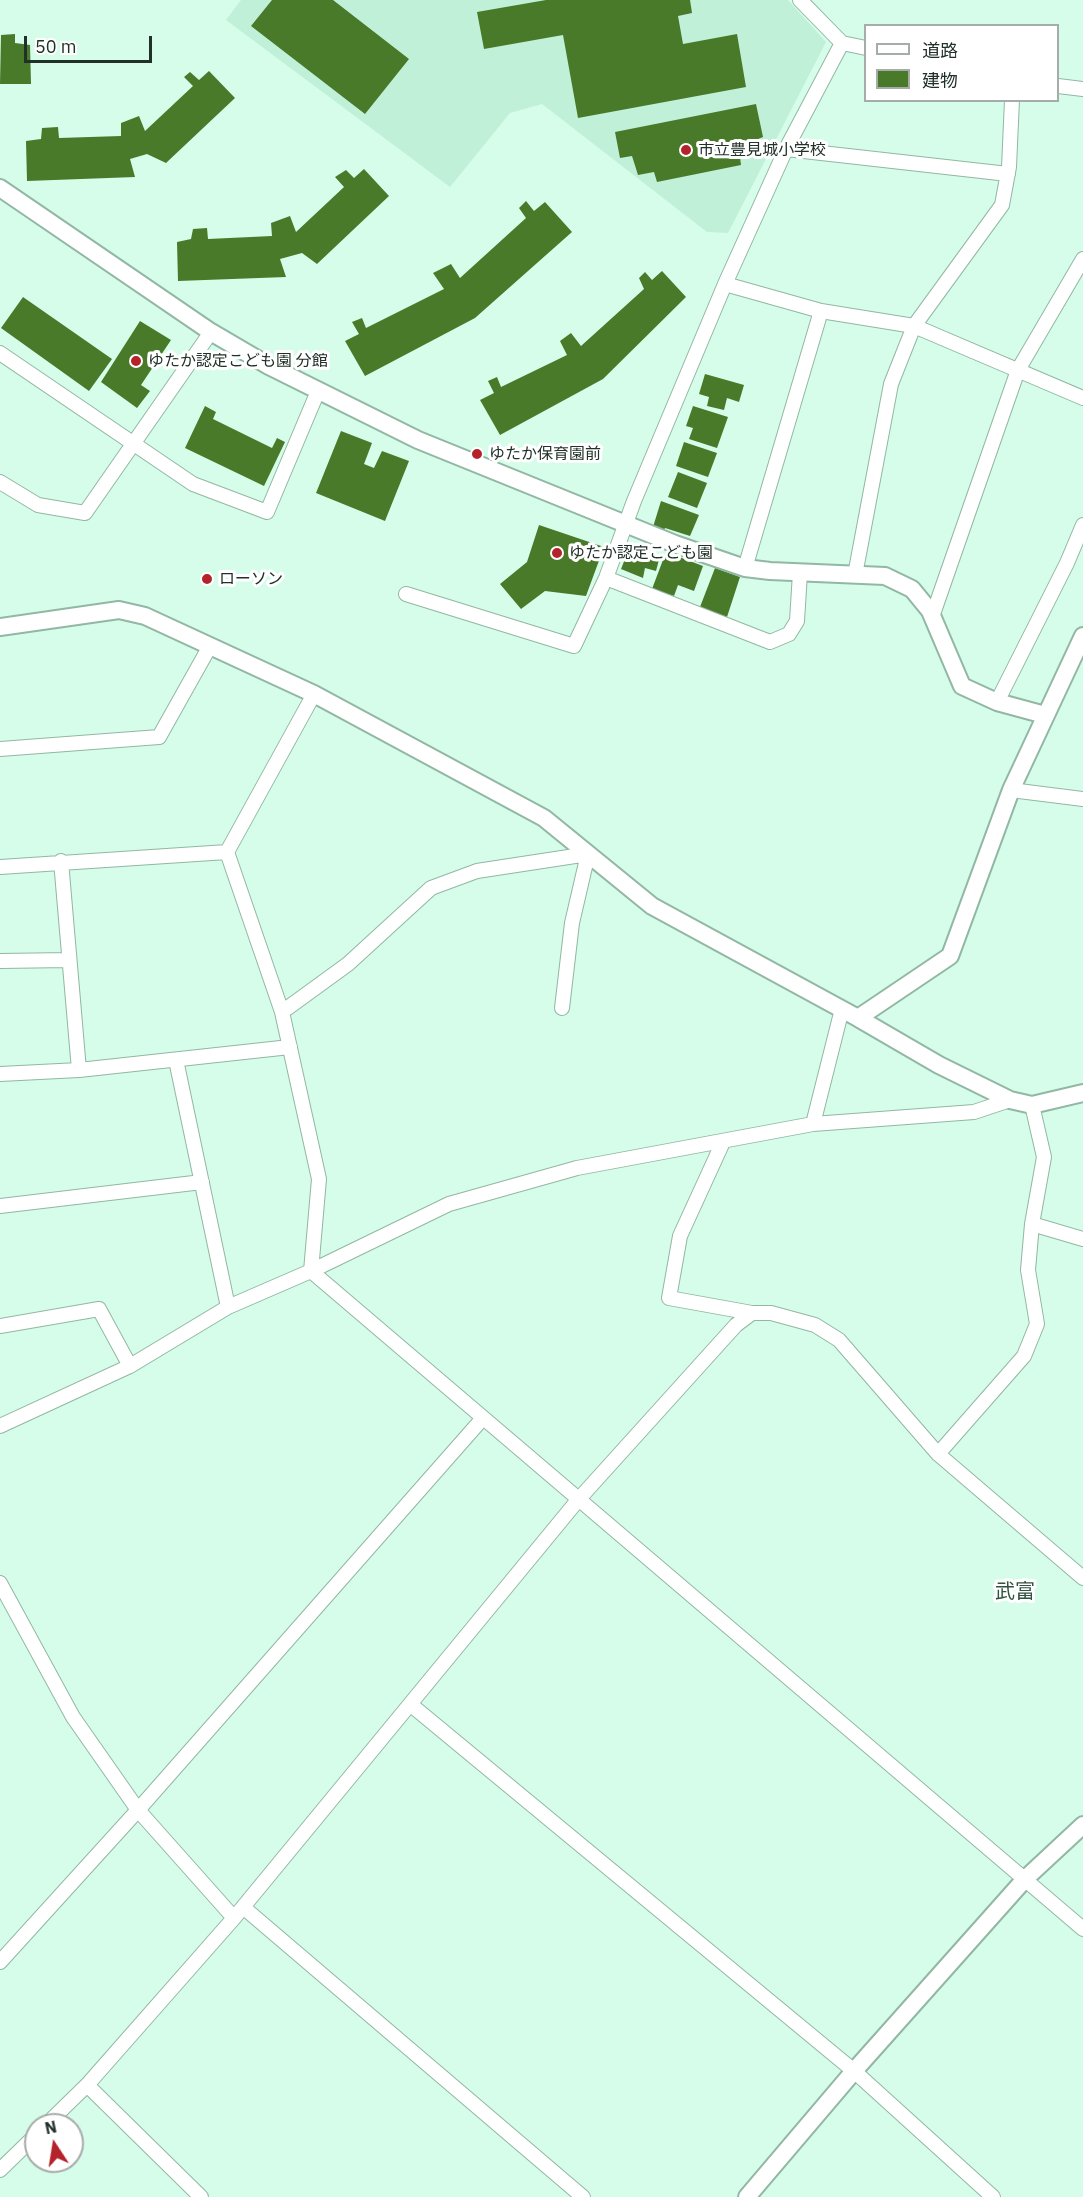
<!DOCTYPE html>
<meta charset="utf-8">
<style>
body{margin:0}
#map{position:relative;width:1083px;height:2197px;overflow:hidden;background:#d5fde9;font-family:"IBM Plex Sans","Noto Sans JP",sans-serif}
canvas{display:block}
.legend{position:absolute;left:864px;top:24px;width:195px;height:78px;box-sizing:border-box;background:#fff;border:2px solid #a6aca9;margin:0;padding:8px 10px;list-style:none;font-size:18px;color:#213029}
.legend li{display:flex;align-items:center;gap:12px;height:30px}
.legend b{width:30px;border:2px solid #a6aca9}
.north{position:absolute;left:24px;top:2113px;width:60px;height:60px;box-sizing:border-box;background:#fff;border:2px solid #a6aca9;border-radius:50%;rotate:348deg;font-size:16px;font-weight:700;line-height:24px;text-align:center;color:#213029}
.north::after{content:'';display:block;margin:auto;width:21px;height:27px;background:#b4222c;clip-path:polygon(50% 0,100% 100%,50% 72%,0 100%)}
.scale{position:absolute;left:24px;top:36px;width:128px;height:27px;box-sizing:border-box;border:3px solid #213029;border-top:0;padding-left:8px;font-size:18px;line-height:21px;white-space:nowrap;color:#213029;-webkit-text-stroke:4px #fff;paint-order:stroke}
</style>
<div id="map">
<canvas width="1083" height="2197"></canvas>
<ul class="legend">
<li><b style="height:8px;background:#fff"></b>道路</li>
<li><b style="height:16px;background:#487a29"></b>建物</li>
</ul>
<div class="north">N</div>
<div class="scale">50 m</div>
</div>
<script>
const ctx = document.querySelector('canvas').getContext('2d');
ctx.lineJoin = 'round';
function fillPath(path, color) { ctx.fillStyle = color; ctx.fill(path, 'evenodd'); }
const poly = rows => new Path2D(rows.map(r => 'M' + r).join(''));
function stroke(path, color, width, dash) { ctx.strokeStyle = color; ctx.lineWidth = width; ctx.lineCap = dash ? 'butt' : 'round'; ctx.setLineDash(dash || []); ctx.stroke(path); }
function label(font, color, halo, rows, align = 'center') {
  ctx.font = font + ' "IBM Plex Sans","Noto Sans JP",sans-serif'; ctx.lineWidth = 6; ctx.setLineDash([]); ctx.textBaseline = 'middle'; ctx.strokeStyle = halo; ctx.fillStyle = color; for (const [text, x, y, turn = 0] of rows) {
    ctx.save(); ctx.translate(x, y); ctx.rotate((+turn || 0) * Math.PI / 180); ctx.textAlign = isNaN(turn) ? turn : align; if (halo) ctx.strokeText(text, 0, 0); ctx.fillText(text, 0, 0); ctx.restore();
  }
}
const built = poly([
 [241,0,788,0,826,42,728,233,707,232,542,104,510,113,450,187,226,20]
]);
const building = poly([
 [272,0,333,0,409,59,365,114,251,26],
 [546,0,690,0,692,13,678,16,683,44,737,34,746,87,578,118,563,35,484,49,477,12],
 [15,34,15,43,30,45,31,84,0,84,1,35],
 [209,71,235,98,166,163,147,154,130,159,135,177,27,181,26,141,41,139,42,128,58,127,59,138,121,136,121,123,139,116,145,131,193,86,184,77,190,72,199,80],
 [756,104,763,137,751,142,753,154,740,157,741,165,657,182,654,172,638,175,632,156,620,158,615,132],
 [364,169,389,196,317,264,302,253,280,259,286,277,178,281,177,242,191,239,193,229,207,228,208,239,272,236,271,223,290,216,296,232,344,187,335,177,346,170,354,178],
 [526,201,534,211,545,202,572,232,475,318,365,376,345,341,359,334,352,322,362,318,366,328,444,289,433,273,451,264,460,278,526,218,519,208],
 [662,271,686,297,603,379,500,435,480,400,494,393,488,381,497,377,501,387,567,355,560,341,571,333,581,346,644,289,639,278,645,272,652,280],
 [23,297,112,359,89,391,1,328],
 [140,321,171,340,141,385,150,391,137,408,101,382],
 [705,374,744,385,739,402,727,398,724,410,707,406,709,397,699,394],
 [205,406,216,412,213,419,272,448,277,438,285,442,264,486,185,448],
 [693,406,728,417,717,448,689,439,693,428,686,426],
 [341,431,372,443,364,464,374,468,382,451,409,461,385,521,316,493],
 [684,442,717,453,708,477,676,466],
 [678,472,707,483,697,508,668,497],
 [661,501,699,515,690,536,665,528,663,532,653,527],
 [539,525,604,547,586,596,545,591,521,609,500,584,527,562],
 [631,544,660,556,656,571,645,568,643,578,621,569],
 [666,552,703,566,694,591,678,585,674,596,652,589],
 [715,568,740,577,727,617,700,607]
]);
const minor = poly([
 [800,0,842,43,866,48],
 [1058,86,1083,89],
 [786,149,1008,174],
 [725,284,821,311,914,326,1083,398],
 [0,353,193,484,267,512,318,391],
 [0,482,38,505,85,513,211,332],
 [745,568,821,311],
 [855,575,891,384,914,326,1002,205,1009,167,1012,100],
 [606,578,770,642,789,634,797,621,800,573],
 [406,594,574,646,606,578,634,501,725,284,786,149,842,43],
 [932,617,1018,370,1083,259],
 [997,702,1067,563,1083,525],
 [0,749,159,737,210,646],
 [1011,790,1083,799],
 [61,861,79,1070],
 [0,867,227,852],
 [0,961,69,960],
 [282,1012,348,964,431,888,477,871,588,854,572,923,562,1008],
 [176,1060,228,1307],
 [0,1074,79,1070,290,1047],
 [813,1124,842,1009],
 [723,1142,680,1236,669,1298,752,1313],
 [0,1206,202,1182],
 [1032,1224,1083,1239],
 [311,1271,1083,1929],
 [311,1271,319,1179,282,1012,227,852,314,694],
 [0,1326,99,1309,130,1366],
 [0,1426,130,1366,228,1307,311,1271,449,1204,577,1168,813,1124,974,1112,1010,1100],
 [938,1454,1024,1356,1037,1324,1028,1270,1032,1224,1044,1157,1032,1105],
 [0,1583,73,1717,138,1810,234,1918],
 [410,1704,854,2071,993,2197],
 [243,1907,583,2197],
 [0,1962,138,1810,483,1418],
 [87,2085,201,2197],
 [46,2125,87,2085,234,1918,578,1500,736,1325,752,1313,771,1313,815,1325,839,1340,938,1454,1083,1578],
 [0,2170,36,2135]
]);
const tertiary = poly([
 [0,188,211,332,269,366,418,440,675,544,745,568,770,571,885,576,912,589,930,611,962,686,997,702,1045,715],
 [0,627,119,610,145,616,314,694,544,818,652,906,858,1018,939,1065,1010,1100,1032,1105,1083,1093],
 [858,1018,950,956,1011,790,1083,636],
 [747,2197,854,2071,1025,1879,1083,1825]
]);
const markers = [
 [686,150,6,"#b4222c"],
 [136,361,6,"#b4222c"],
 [477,454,6,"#b4222c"],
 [557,553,6,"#b4222c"],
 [207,579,6,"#b4222c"]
];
const poiNames = [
 ["市立豊見城小学校",698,150],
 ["ゆたか認定こども園 分館",148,361],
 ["ゆたか保育園前",489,454],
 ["ゆたか認定こども園",569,553],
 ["ローソン",219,579]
];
const quarterNames = [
 ["武富",1015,1592]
];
fillPath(built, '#c1f0d9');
fillPath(building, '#487a29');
stroke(minor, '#92b7a4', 16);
stroke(tertiary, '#92b7a4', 20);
stroke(minor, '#fff', 14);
stroke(tertiary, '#fff', 16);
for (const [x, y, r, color] of markers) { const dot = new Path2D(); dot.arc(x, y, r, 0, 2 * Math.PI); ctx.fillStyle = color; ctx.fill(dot); stroke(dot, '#fff', 2); }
label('16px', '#213029', '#fff', poiNames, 'left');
label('20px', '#315343', '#fff', quarterNames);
</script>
